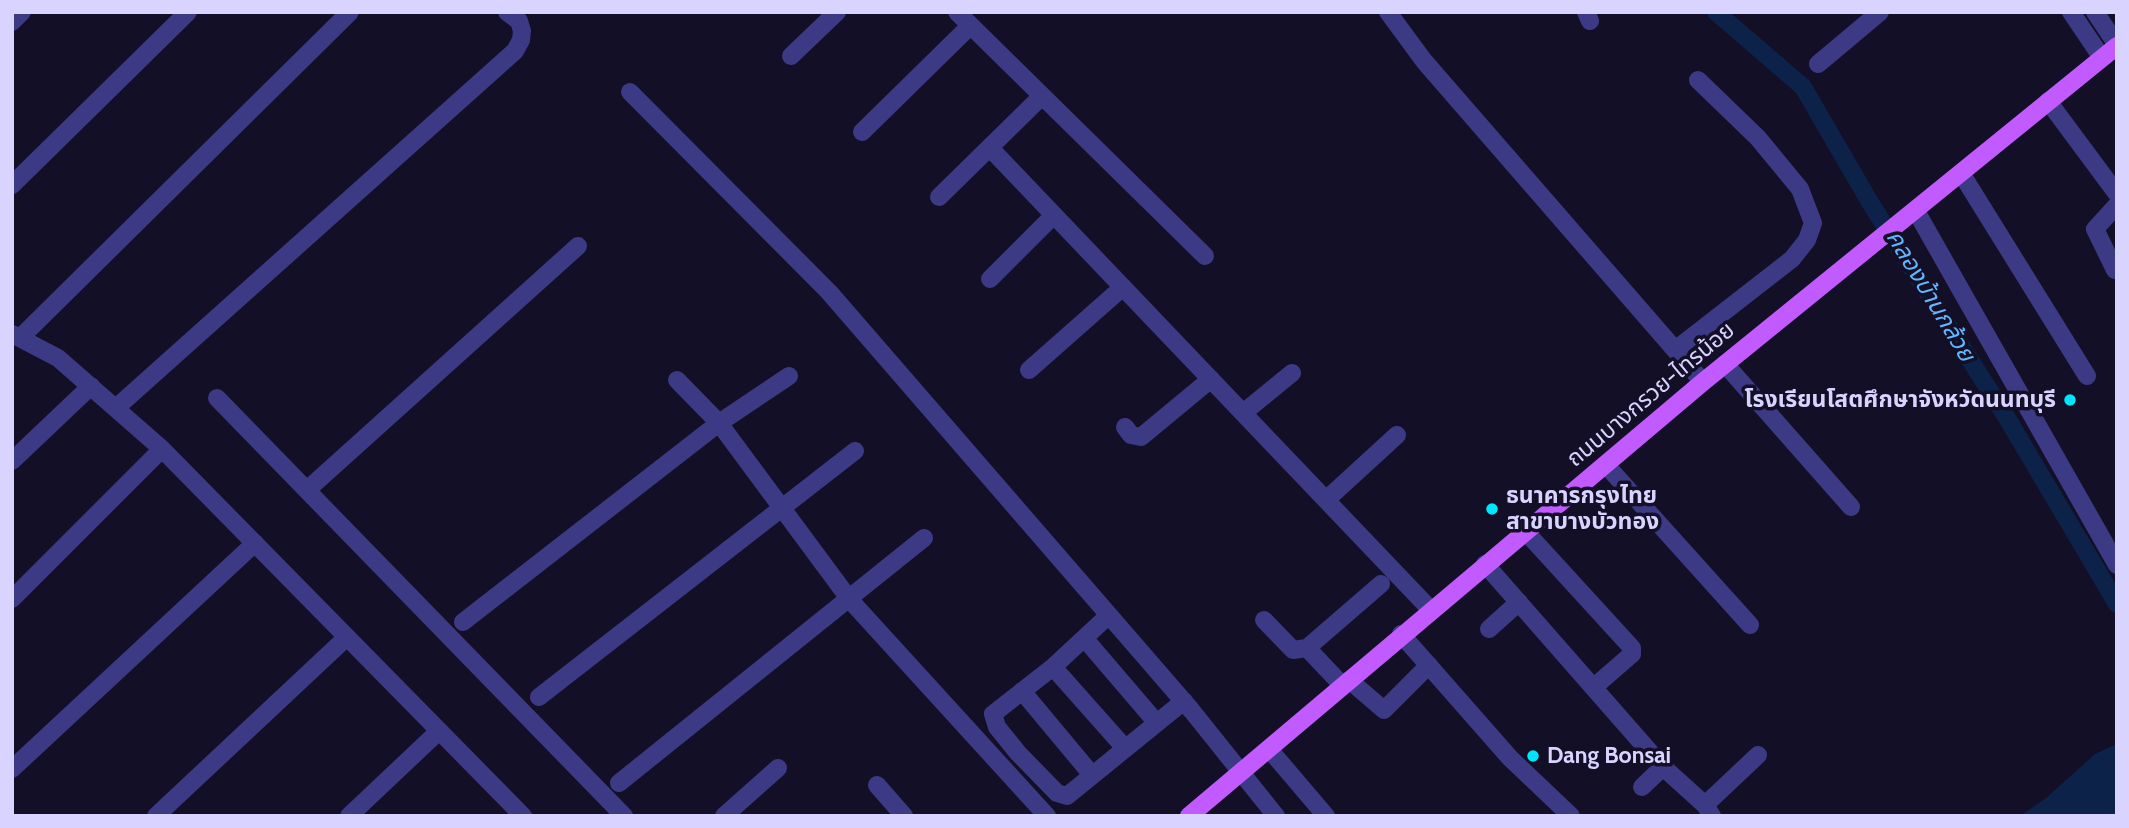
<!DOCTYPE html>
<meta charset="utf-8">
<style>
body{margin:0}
#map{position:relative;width:2129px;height:828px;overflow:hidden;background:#130f26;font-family:Cabin,sans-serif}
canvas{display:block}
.frame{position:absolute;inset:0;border:14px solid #d9d4ff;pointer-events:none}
</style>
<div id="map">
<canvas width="2129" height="828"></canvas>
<div class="frame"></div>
</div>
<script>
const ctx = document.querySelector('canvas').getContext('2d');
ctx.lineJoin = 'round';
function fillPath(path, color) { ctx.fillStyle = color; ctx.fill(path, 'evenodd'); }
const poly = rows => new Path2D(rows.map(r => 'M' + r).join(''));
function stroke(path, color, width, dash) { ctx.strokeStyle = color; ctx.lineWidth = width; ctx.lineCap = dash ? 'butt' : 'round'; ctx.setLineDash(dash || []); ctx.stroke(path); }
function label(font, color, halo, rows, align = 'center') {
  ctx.font = font + ' Cabin,"Noto Sans Thai",sans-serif'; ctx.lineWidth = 7; ctx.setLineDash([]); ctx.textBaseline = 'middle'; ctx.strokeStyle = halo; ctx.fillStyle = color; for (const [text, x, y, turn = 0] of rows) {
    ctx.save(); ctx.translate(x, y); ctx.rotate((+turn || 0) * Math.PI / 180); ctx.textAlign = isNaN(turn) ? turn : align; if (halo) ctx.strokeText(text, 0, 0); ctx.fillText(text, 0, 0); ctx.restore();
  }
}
const water = poly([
 [2117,744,2117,816,2020,816,2046,798,2095,754]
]);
const canal = poly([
 [1716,12,1803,87,1871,204,2007,418,2117,604]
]);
const minor = poly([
 [957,12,1205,256],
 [1388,12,1424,61,1703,382],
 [1586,12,1590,21],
 [2071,12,2102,58],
 [2095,12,2117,45],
 [12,22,22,12],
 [791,56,837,12],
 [1818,64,1880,12],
 [630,92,829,292,1192,711,1276,816],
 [2048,101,2117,194],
 [862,132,970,26],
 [990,148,1430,609],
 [1961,173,2087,376],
 [12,185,188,12],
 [939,197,1042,96],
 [1916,211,2117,565],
 [2115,270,2095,229,2117,205],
 [990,279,1054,215],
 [12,334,58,358,162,449,523,816],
 [20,338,350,12],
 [1675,350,1792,259,1807,240,1813,223,1800,189,1758,138,1698,80],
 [1725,364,1851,507],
 [1029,370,1123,287],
 [677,380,719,423,850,600,1047,816],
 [217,398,624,816],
 [117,407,515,51,521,40,522,31,519,21,507,12],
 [1243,413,1292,373],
 [1125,427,1131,435,1141,437,1211,379],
 [12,461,91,386],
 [1606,465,1750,625],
 [307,490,578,246],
 [1326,500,1397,435],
 [1525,531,1632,648,1632,654,1594,687],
 [1485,564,1663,767,1705,805,1712,816],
 [12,599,162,449],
 [1109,615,1053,667,993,714,997,727,1018,753,1057,793,1067,796,1184,701],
 [1264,620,1293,650,1307,648,1342,685],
 [463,622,719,423,789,376],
 [1489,629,1519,602],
 [1401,634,1510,758,1571,816],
 [1085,639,1156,722],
 [1307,648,1381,584],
 [1053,667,1124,747],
 [1349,680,1384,710,1429,665],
 [1022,691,1092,775],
 [539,697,855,451],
 [1269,749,1326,816],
 [12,769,255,543],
 [619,783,924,538],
 [877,785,904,816],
 [1642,787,1663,767],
 [1705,805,1758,755],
 [156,816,347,637],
 [349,816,439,731],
 [724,816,778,768]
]);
const major = poly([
 [1189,816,1703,382,2117,46]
]);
const markers = [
 [2070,400,7,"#00e5ff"],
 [1492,509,7,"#00e5ff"],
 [1533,756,7,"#00e5ff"]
];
const streetNames = [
 ["ถนนบางกรวย-ไทรน้อย",1651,395,-40]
];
const poiNames = [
 ["โรงเรียนโสตศึกษาจังหวัดนนทบุรี",2056,400,"right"],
 ["ธนาคารกรุงไทย",1506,496],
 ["สาขาบางบัวทอง",1506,522],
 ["Dang Bonsai",1547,756]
];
const waterNames = [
 ["คลองบ้านกล้วย",1930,296,59]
];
fillPath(water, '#0c2248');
stroke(canal, '#0c2248', 18);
stroke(minor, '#3d3a85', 18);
stroke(major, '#c25bff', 18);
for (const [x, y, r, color] of markers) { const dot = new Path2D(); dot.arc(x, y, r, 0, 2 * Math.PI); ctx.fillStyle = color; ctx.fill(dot); stroke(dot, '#130f26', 2.5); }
label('23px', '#d9d4ff', '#130f26', streetNames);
label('bold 23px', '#d9d4ff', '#130f26', poiNames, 'left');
label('italic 24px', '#62b6ff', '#130f26', waterNames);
</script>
